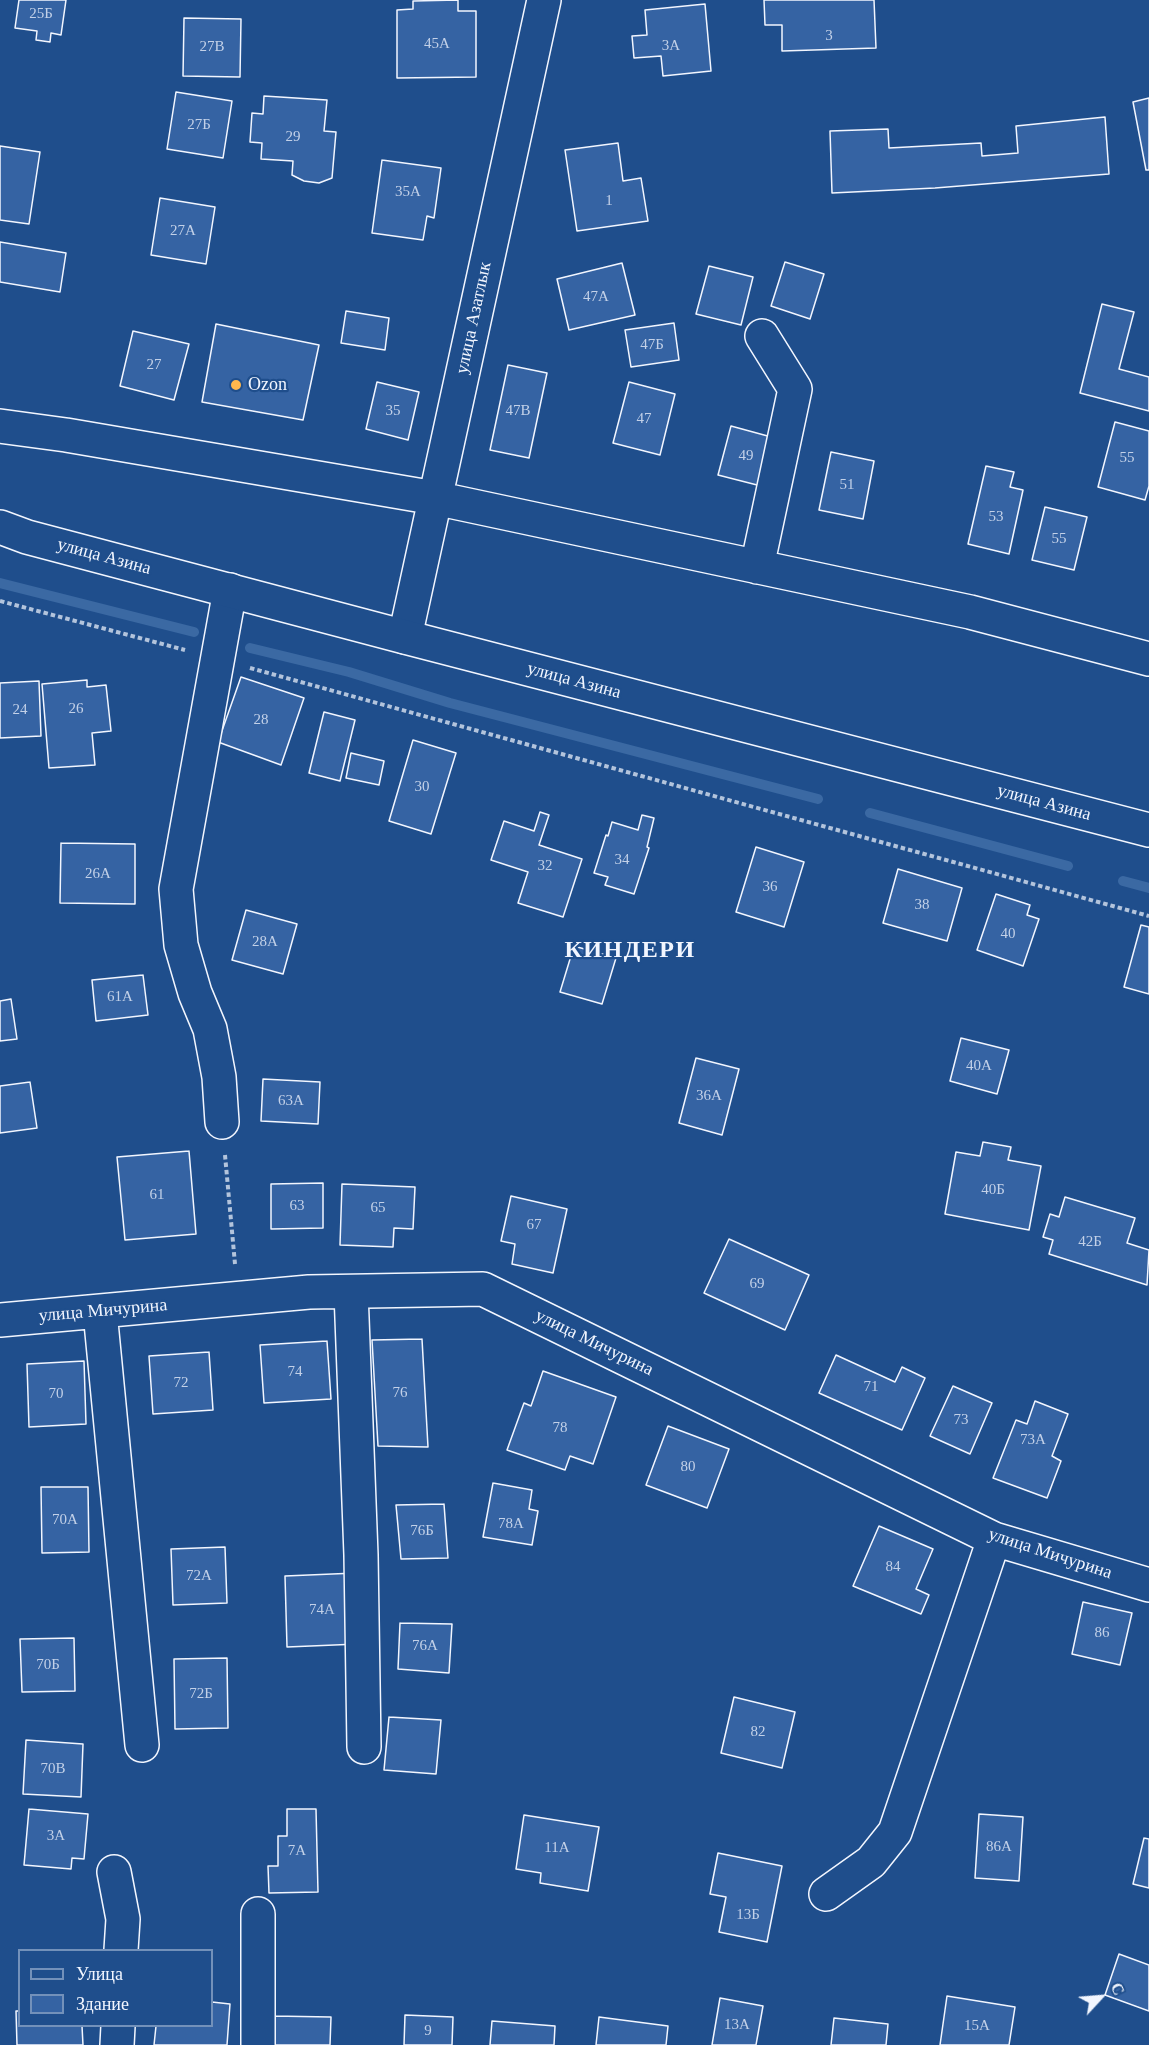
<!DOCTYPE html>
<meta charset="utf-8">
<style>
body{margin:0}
#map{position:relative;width:1149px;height:2045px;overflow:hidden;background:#1f4e8c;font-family:"Times New Roman",serif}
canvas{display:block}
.legend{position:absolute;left:18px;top:1949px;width:195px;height:78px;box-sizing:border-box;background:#1f4e8c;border:2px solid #7391ba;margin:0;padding:8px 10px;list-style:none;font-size:18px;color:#f2f6ff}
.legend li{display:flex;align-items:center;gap:12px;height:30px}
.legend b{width:30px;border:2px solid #7391ba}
.north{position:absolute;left:1071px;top:1967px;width:60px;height:60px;-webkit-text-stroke:4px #1f4e8c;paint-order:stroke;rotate:64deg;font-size:16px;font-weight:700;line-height:24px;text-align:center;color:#f2f6ff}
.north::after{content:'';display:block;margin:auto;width:21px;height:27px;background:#f2f6ff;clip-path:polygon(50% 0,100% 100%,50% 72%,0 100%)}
</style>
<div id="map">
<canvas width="1149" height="2045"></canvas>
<ul class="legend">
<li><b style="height:8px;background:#1f4e8c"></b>Улица</li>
<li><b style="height:16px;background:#3563a3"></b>Здание</li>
</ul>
<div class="north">С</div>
</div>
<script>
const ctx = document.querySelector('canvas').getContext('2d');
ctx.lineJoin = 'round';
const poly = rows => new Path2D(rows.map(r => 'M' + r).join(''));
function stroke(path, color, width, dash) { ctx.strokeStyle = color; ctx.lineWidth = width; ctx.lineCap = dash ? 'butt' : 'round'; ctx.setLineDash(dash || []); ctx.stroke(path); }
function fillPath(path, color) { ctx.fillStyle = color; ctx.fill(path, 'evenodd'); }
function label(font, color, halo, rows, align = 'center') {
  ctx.font = font + ' "Times New Roman",serif'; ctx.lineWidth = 4.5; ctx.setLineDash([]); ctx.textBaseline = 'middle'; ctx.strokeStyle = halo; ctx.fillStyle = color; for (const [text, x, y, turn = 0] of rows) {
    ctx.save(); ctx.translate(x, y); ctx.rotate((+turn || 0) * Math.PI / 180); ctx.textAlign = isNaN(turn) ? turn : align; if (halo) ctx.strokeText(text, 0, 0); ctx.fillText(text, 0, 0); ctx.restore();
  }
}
const stream = poly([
 [0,583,194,632],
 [250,648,349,672,450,703,818,799],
 [870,813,1068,866],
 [1123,881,1149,888]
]);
const building = poly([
 [19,0,66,0,61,35,51,33,50,42,36,40,37,31,15,28,19,0],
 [458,0,458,11,476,11,476,77,397,78,397,10,413,9,413,1,458,0],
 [764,0,874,0,876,48,782,51,782,25,765,25,764,0],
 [705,4,711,71,663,76,661,56,634,58,632,36,647,35,645,10,705,4],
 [184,18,241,19,240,77,183,76,184,18],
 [176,92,232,101,223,158,167,149,176,92],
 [264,96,327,100,324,131,336,132,332,178,319,183,304,181,292,175,293,161,261,159,262,143,250,142,252,113,263,114,264,96],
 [1149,98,1149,170,1146,170,1133,102,1149,98],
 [1105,117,1109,174,935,188,832,193,830,131,888,129,889,148,981,143,982,156,1018,153,1016,126,1105,117],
 [618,143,623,181,641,178,648,221,577,231,565,150,618,143],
 [0,146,40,152,29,224,0,220,0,146],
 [382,160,441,168,434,218,427,216,423,240,372,233,382,160],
 [160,198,215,207,206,264,151,255,160,198],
 [0,242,66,253,60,292,0,282,0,242],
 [785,262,824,274,810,319,771,306,785,262],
 [622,263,635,315,569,330,557,279,622,263],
 [709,266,753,277,741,325,696,314,709,266],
 [1102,304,1134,312,1119,369,1149,377,1149,411,1080,393,1102,304],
 [346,311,389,318,385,350,341,343,346,311],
 [674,323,679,360,631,367,625,330,674,323],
 [216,324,319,345,303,420,202,402,216,324],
 [133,331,189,344,174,400,120,386,133,331],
 [508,365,547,373,529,458,490,450,508,365],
 [377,382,419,392,408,440,366,429,377,382],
 [629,382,675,394,660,455,613,443,629,382],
 [1115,422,1149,431,1149,486,1145,500,1098,487,1115,422],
 [731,426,775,438,761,486,718,475,731,426],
 [831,452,874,461,863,519,819,510,831,452],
 [986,466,1014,472,1010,487,1023,490,1009,554,968,544,986,466],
 [1045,507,1087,517,1074,570,1032,560,1045,507],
 [241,677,304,698,281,765,218,742,241,677],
 [87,680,87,687,106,685,111,731,92,733,95,765,49,768,42,684,87,680],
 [39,681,41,736,0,738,0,683,39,681],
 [324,712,355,720,340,781,309,773,324,712],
 [413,740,456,753,431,834,389,821,413,740],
 [351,753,384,761,379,785,346,778,351,753],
 [540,812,549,815,539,845,582,859,563,917,518,903,528,872,491,860,504,821,534,831,540,812],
 [642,815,654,818,647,847,649,848,634,894,605,885,608,877,594,873,606,835,608,836,612,822,638,830,642,815],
 [61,843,135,844,135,904,60,903,61,843],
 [756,847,804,862,784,927,736,912,756,847],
 [898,869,962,888,947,941,883,923,898,869],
 [996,894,1030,905,1027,915,1039,919,1023,966,977,950,996,894],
 [246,910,297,924,283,974,232,960,246,910],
 [1141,925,1149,927,1149,994,1124,987,1141,925],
 [574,946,616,958,602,1004,560,992,574,946],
 [143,975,148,1015,96,1021,92,980,143,975],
 [11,999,17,1039,0,1041,0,1001,11,999],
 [961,1038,1009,1050,997,1094,950,1081,961,1038],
 [696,1058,739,1069,722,1135,679,1123,696,1058],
 [263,1079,320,1082,318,1124,261,1121,263,1079],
 [30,1082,37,1128,0,1133,0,1086,30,1082],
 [983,1142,1011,1147,1008,1160,1041,1166,1029,1230,945,1214,956,1152,980,1156,983,1142],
 [189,1151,196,1234,125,1240,117,1157,189,1151],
 [323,1183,323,1228,271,1229,271,1184,323,1183],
 [342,1184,415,1187,413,1229,394,1228,393,1247,340,1245,342,1184],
 [511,1196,567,1209,553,1273,512,1264,515,1244,501,1241,511,1196],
 [1065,1197,1135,1218,1127,1243,1149,1250,1147,1285,1049,1254,1053,1240,1043,1237,1050,1214,1059,1217,1065,1197],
 [729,1239,809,1275,785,1330,704,1293,729,1239],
 [422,1339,428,1447,378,1446,372,1340,422,1339],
 [327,1341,331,1399,264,1403,260,1345,327,1341],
 [209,1352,213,1410,153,1414,149,1356,209,1352],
 [836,1355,895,1382,902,1367,925,1378,902,1430,819,1393,836,1355],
 [84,1361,86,1424,29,1427,27,1364,84,1361],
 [543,1371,616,1397,593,1464,570,1456,565,1470,507,1450,524,1403,531,1406,543,1371],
 [953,1386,992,1403,970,1454,930,1436,953,1386],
 [1035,1401,1068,1414,1052,1456,1061,1461,1047,1498,993,1478,1016,1420,1027,1424,1035,1401],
 [668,1426,729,1449,707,1508,646,1485,668,1426],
 [493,1483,532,1490,529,1509,538,1511,532,1545,483,1537,493,1483],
 [41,1487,88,1487,89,1552,42,1553,41,1487],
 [444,1504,448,1558,401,1559,396,1505,444,1504],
 [879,1526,933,1549,916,1589,929,1595,921,1614,853,1586,879,1526],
 [225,1547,227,1603,173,1605,171,1549,225,1547],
 [356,1573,358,1644,287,1647,285,1576,356,1573],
 [1083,1602,1132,1613,1120,1665,1072,1654,1083,1602],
 [400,1623,452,1624,449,1673,398,1669,400,1623],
 [74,1638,75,1691,22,1692,20,1639,74,1638],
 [227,1658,228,1728,175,1729,174,1659,227,1658],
 [734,1697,795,1712,782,1768,721,1753,734,1697],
 [389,1717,441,1720,436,1774,384,1770,389,1717],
 [26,1740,83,1744,81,1797,23,1794,26,1740],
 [29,1809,88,1814,84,1859,72,1858,71,1869,24,1865,29,1809],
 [287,1809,316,1809,318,1892,269,1893,268,1866,278,1866,278,1836,287,1836,287,1809],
 [979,1814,1023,1817,1019,1881,975,1878,979,1814],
 [524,1815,599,1827,588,1891,540,1883,541,1873,516,1869,524,1815],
 [1144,1838,1149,1839,1149,1888,1133,1884,1144,1838],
 [718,1853,782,1866,767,1942,719,1932,726,1897,710,1894,718,1853],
 [1119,1954,1149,1965,1149,2011,1105,1995,1119,1954],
 [947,1996,1015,2007,1009,2045,940,2045,947,1996],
 [720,1998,763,2006,756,2045,712,2045,720,1998],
 [212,2002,230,2004,227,2045,154,2045,156,2026,212,2026,212,2002],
 [16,2011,20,2011,20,2026,82,2026,83,2045,17,2045,16,2011],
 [405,2015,453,2017,452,2045,404,2045,405,2015],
 [273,2016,331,2017,330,2045,272,2045,273,2016],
 [599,2017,668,2026,666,2045,596,2045,599,2017],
 [834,2018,888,2024,886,2045,831,2045,834,2018],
 [492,2021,555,2026,554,2045,490,2045,492,2021]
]);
const path = poly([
 [0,601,185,650],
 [250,668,1149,916],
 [225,1155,235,1264]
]);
const minor = poly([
 [0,426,66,435,435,498,970,612,1149,659],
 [757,567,795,389,762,336],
 [405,637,544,0],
 [222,1122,219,1077,210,1029,195,993,181,945,176,889,230,590],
 [351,1292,361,1555,364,1747],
 [100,1312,142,1745],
 [0,1320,309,1292,483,1289,994,1539,1149,1585],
 [114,1872,123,1919,121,1950],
 [826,1894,871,1862,895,1832,994,1539],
 [117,2045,118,2026],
 [258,2045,258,1914]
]);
const major = poly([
 [0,527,27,537,405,637,1149,830]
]);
const markers = [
 [236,385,6,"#ffb74d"]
];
const numberNames = [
 ["25Б",41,14],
 ["3",829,36],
 ["45А",437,44],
 ["3А",671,46],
 ["27В",212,47],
 ["27Б",199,125],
 ["29",293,137],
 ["35А",408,192],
 ["1",609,201],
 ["27А",183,231],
 ["47А",596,297],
 ["47Б",652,345],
 ["27",154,365],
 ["35",393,411],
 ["47В",518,411],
 ["47",644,419],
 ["49",746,456],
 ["55",1127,458],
 ["51",847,485],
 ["53",996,517],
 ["55",1059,539],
 ["26",76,709],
 ["24",20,710],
 ["28",261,720],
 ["30",422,787],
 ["34",622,860],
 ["32",545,866],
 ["26А",98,874],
 ["36",770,887],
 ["38",922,905],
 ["40",1008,934],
 ["28А",265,942],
 ["61А",120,997],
 ["40А",979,1066],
 ["36А",709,1096],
 ["63А",291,1101],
 ["40Б",993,1190],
 ["61",157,1195],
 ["63",297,1206],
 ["65",378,1208],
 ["67",534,1225],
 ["42Б",1090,1242],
 ["69",757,1284],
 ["74",295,1372],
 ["72",181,1383],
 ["71",871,1387],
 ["76",400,1393],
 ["70",56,1394],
 ["73",961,1420],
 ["78",560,1428],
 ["73А",1033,1440],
 ["80",688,1467],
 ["70А",65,1520],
 ["78А",511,1524],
 ["76Б",422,1531],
 ["84",893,1567],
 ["72А",199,1576],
 ["74А",322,1610],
 ["86",1102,1633],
 ["76А",425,1646],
 ["70Б",48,1665],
 ["72Б",201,1694],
 ["82",758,1732],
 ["70В",53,1769],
 ["3А",56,1836],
 ["86А",999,1847],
 ["11А",557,1848],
 ["7А",297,1851],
 ["13Б",748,1915],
 ["13А",737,2025],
 ["15А",977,2026],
 ["9",428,2031]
];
const streetNames = [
 ["улица Азатлык",474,318,-78],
 ["улица Азина",104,557,15],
 ["улица Азина",574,681,15],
 ["улица Азина",1044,803,15],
 ["улица Мичурина",103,1311,-5],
 ["улица Мичурина",594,1343,26],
 ["улица Мичурина",1050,1554,18]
];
const poiNames = [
 ["Ozon",248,385]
];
const districtNames = [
 ["КИНДЕРИ",630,951]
];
stroke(stream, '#3b69a3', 10);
fillPath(building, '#3563a3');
stroke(building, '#f2f6ff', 1.5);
stroke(minor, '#f2f6ff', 36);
stroke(major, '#f2f6ff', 36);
stroke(path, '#b3c4dc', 4, [4.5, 3]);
stroke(minor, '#1f4e8c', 33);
stroke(major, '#1f4e8c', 33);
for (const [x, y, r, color] of markers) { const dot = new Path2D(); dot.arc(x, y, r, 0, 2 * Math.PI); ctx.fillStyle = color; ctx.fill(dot); stroke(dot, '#1f4e8c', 2); }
label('15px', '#c3d1e8', null, numberNames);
label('18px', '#f2f6ff', '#1f4e8c', streetNames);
label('18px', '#f2f6ff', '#1f4e8c', poiNames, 'left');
ctx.letterSpacing = '1.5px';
label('bold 24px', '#f2f6ff', '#1f4e8c', districtNames);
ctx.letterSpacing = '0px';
</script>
